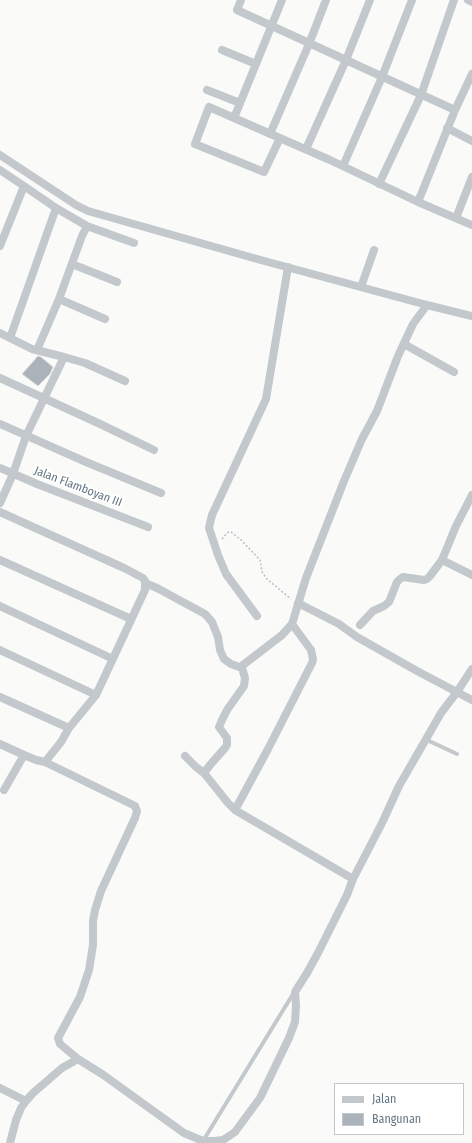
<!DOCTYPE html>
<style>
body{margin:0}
#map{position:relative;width:472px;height:1143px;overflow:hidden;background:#fafaf8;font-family:"Fira Sans Condensed",sans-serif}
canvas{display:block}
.legend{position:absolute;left:334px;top:1083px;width:130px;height:52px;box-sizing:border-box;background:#fff;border:1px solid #c1c8cd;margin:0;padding:5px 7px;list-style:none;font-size:12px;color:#657683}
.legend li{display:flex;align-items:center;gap:8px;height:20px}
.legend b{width:20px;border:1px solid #c1c8cd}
</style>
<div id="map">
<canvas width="472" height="1143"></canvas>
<ul class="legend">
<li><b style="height:5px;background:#c3c8cc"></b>Jalan</li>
<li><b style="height:11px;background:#aab3b9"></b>Bangunan</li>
</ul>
</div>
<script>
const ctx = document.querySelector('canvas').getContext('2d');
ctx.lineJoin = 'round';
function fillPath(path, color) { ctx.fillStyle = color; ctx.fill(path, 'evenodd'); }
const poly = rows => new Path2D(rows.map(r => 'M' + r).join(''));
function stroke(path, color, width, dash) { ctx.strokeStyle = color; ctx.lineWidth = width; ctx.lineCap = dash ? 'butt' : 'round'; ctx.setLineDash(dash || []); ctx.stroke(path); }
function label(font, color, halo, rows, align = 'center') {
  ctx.font = font + ' "Fira Sans Condensed",sans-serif'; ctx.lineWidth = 4; ctx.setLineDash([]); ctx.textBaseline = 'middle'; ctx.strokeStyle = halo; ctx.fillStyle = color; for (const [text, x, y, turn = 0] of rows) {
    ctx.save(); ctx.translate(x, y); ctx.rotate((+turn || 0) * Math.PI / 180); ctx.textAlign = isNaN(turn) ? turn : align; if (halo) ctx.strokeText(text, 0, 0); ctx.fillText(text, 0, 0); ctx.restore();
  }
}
const building = poly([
 [38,356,41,357,53,367,50,374,38,386,22,374,38,356]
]);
const path = poly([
 [222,539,227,533,229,532,231,532,241,540,260,560,262,572,267,579,291,599]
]);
const lane = poly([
 [427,740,457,754],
 [203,1141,293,994]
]);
const street = poly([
 [241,0,237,10,455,110],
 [468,0,472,2],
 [222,50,256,64],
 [207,90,240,103],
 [234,118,282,0],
 [447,128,472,141],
 [270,134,309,44,326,0],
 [280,138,264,172,195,144,209,107,330,160,418,202,472,225],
 [306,149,346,60,370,0],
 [0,155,76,205,88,211,257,259,427,305,472,316],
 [343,166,382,77,412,0],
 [0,170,24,186,56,208,87,226],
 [379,184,421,95,454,0],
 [418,202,455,110,472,74],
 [456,218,472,177],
 [0,246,24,186],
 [72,264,117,282],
 [361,287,374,250],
 [105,319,59,299,82,236,87,226,134,243],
 [0,333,32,349,64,357],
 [10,338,56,208],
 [404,344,454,372],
 [37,350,59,299],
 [0,378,98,423,154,450],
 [0,424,86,462,161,493],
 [0,468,37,484,148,527],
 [0,503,13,474,26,436,64,357,85,363,125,381],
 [0,512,124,568,143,578,145,581,145,590,96,695,69,728,61,742,45,762],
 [0,560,131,619],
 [442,560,472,575],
 [145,583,157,588,205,614,212,622,218,637,220,650,224,659,231,664,242,668],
 [298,603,339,624,357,637,417,671,472,700],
 [0,606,113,659],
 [257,616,226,574,218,555,209,528,212,515,266,399,288,267],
 [360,625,373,611,384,606,389,602,397,582,400,579,403,577,424,580,427,579,430,576,442,560,456,526,472,495],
 [0,650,96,695],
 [0,697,69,728],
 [0,744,24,755,36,760,45,762,127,802,135,806,137,811,135,818,101,891,95,910,93,921,93,945,89,970,80,997,58,1038,60,1044,78,1059],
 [185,756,196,767,204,773,228,803,235,810,353,879],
 [204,773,210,765,225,748,227,745,227,738,219,727,222,720,227,710,244,686,245,678,242,668,243,665,282,635,292,624,306,578,344,481,362,439,377,411,398,356,413,324,427,305],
 [4,790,24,755],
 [235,810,268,749,312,663,313,659,311,650,292,624],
 [0,1088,26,1101],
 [10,1143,16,1120,21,1108,26,1101,33,1093,62,1068,78,1059,102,1074,184,1133,203,1141,214,1141,223,1140,235,1132,260,1098,289,1038,295,1022,296,1005,295,992,307,973,318,953,347,895,353,879,382,823,399,786,441,713,457,692,472,669]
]);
const streetNames = [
 ["Jalan Flamboyan III",78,487,21]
];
fillPath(building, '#aab3b9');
stroke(building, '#dcdcda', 1);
stroke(path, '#bbbfc2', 1.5, [2, 2]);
stroke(lane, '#c3c8cc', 4);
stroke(street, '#c3c8cc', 8);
label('12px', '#657683', '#fff', streetNames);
</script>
